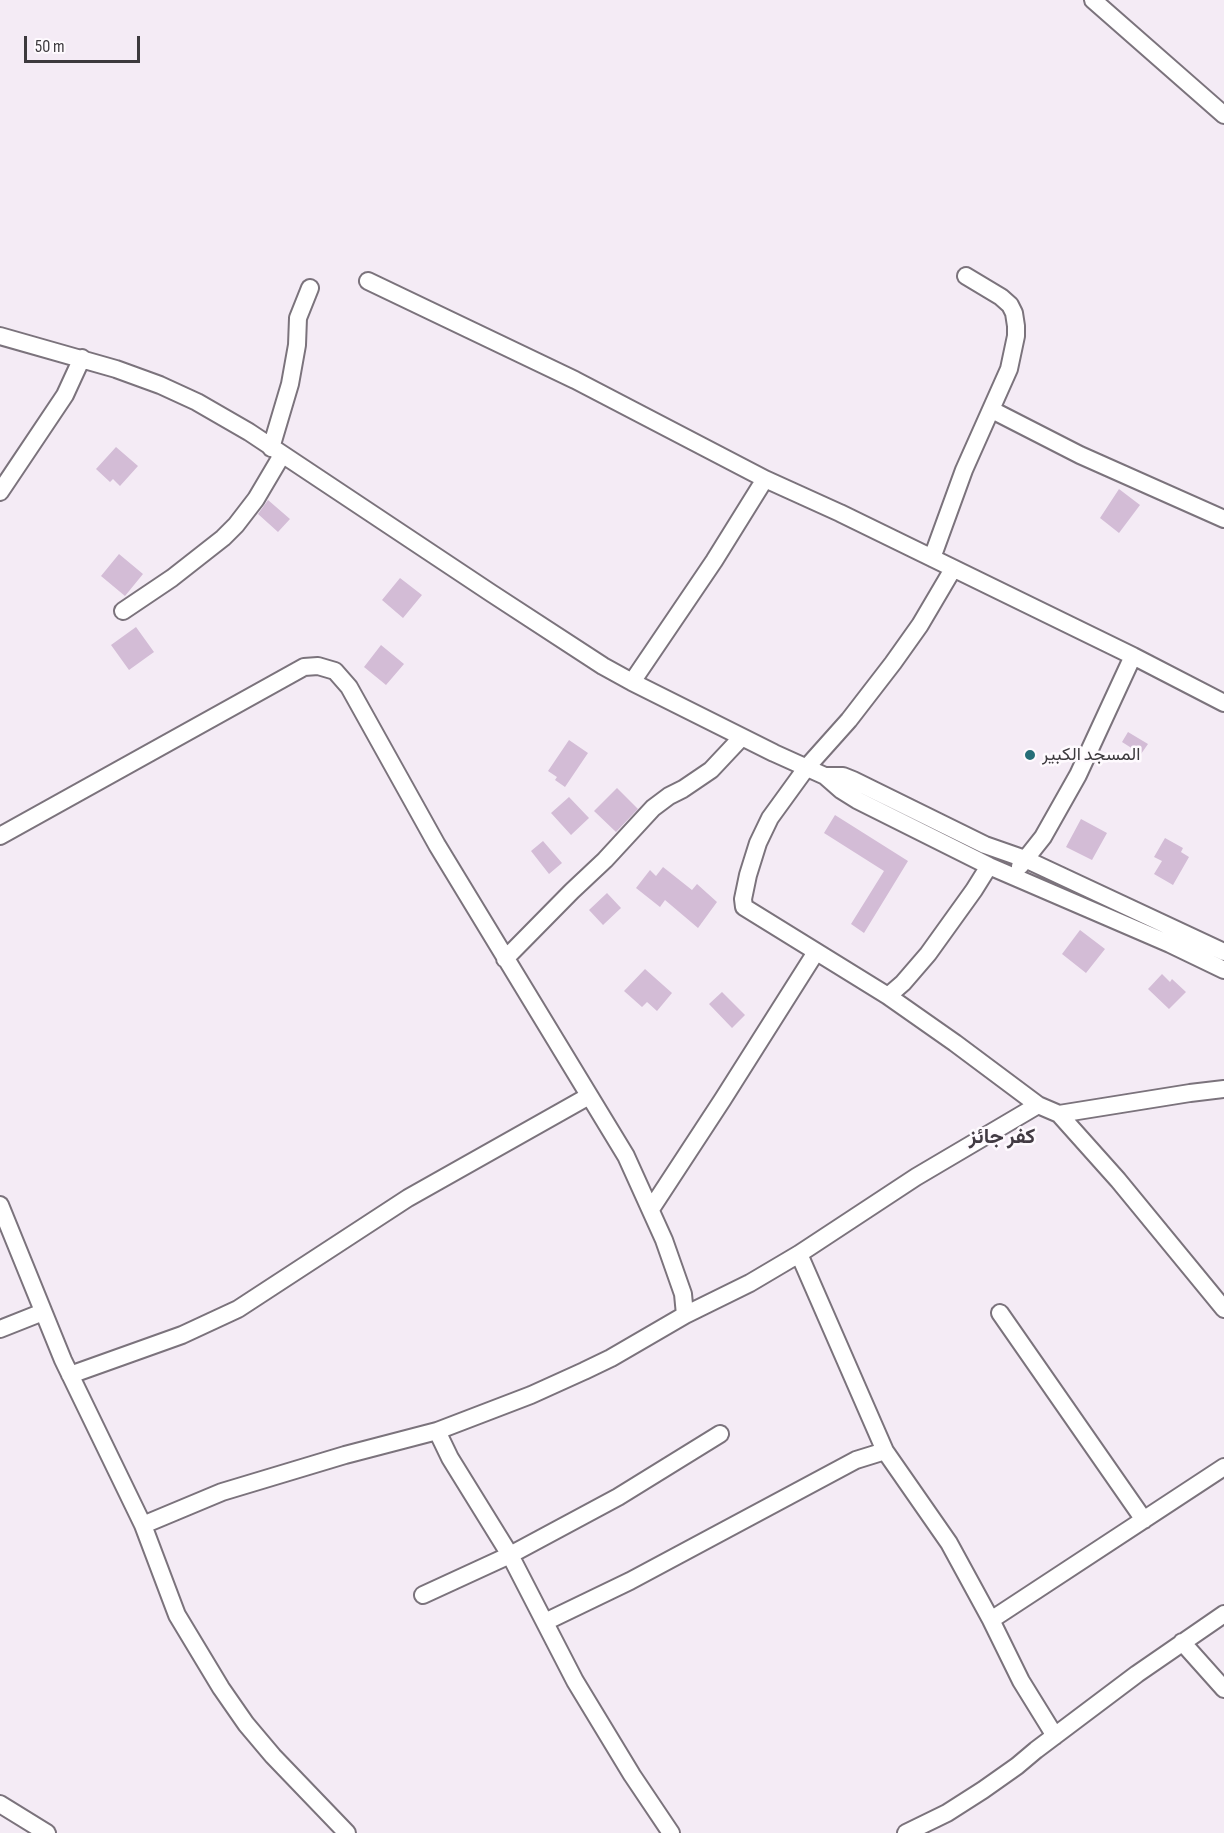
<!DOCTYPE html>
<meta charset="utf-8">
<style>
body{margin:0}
#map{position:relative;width:1224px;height:1833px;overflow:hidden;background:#f4ebf5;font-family:"Sofia Sans Condensed",sans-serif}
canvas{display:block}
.scale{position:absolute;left:24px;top:36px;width:116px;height:27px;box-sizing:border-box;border:3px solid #3c393d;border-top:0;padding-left:8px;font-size:18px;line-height:21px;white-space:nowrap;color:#3c393d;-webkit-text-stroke:4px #fefafe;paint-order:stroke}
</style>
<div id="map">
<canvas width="1224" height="1833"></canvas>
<div class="scale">50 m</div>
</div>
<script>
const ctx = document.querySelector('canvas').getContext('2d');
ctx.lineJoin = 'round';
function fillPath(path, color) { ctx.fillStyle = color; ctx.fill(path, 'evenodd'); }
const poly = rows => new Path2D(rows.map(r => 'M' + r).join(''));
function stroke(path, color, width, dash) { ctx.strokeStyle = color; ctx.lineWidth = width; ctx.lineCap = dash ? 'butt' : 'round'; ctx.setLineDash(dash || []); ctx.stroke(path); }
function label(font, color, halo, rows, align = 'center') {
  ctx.font = font + ' "Sofia Sans Condensed",Vazirmatn,sans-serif'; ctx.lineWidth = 5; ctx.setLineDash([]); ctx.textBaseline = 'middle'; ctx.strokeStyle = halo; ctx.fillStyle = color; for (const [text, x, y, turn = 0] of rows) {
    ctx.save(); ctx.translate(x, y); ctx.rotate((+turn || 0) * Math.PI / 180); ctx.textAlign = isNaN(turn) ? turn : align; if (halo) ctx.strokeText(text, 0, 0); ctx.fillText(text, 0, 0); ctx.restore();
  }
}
const building = poly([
 [116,447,138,466,120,486,113,479,110,482,96,469],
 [1119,489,1140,505,1119,533,1100,518],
 [268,500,290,519,278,532,258,514],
 [119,554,143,574,125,596,101,576],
 [400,578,422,595,403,618,382,600],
 [136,627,154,652,129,670,111,645],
 [381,645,404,664,386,685,364,667],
 [1128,732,1148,744,1141,754,1122,742],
 [569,740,588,753,565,787,555,780,557,777,548,771],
 [617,788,638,809,616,832,594,811],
 [569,797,589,818,571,835,551,813],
 [835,815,908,861,864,933,851,924,884,871,824,833],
 [1081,819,1107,833,1092,860,1066,847],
 [1165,838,1183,848,1181,852,1189,857,1173,885,1154,874,1162,861,1154,857],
 [543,841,562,863,549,874,531,851],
 [663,867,692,890,697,884,717,902,698,928,665,900,660,907,636,888,650,870,656,876],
 [607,893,621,908,603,925,589,910],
 [1080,930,1105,949,1086,973,1062,954],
 [645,969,672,993,657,1011,647,1002,642,1007,624,991],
 [1162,974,1170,982,1172,979,1186,992,1169,1009,1148,989],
 [722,992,745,1015,732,1028,709,1004]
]);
const minor = poly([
 [1093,0,1224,115],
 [368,281,575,380,765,479],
 [0,336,116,369,160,385,197,402,249,432,491,593,603,666,632,682,774,753,825,776,841,790,857,800,989,866,1170,944,1224,970],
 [992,410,1080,455,1224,519],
 [271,448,290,384,297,345,298,318,310,288],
 [0,492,65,395,82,358],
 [932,558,964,470,1009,369,1016,336,1016,326,1014,313,1010,305,1001,297,966,276],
 [953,569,920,625,893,663,849,720,807,767,770,818,758,843,748,875,743,899,744,907,888,996,955,1043,1038,1105,1059,1114,1190,1093,1224,1089],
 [123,611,172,578,223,538,236,525,256,499,282,455],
 [632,682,714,561,765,479,840,513,1133,656,1224,703],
 [825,776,843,776,853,780,985,845,1025,859,1224,952],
 [0,836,304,667,318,666,335,671,349,687,437,845,626,1156,664,1240,683,1294,685,1315],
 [1020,866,1043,837,1078,775,1133,656],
 [505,959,572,891,605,860,653,808,669,796,683,789,711,770,742,737],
 [888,996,903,983,928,954,974,890,989,866],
 [1059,1114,1118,1180,1224,1309],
 [0,1205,63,1360,143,1525,222,1492,345,1455,437,1431,531,1395,584,1371,611,1358,685,1315,750,1283,799,1254,916,1177,1038,1105],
 [651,1209,723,1099,816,952],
 [799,1254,885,1451,949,1543,991,1620,1021,1681,1055,1736],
 [1000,1313,1144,1520],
 [0,1329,43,1312],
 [70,1375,182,1335,238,1309,408,1198,589,1096],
 [437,1431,450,1458,510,1555,575,1681,632,1775,671,1833],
 [143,1525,177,1615,221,1688,246,1724,273,1756,347,1833],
 [423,1595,510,1555,618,1497,720,1434],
 [991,1620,1224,1467],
 [545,1622,630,1581,856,1460,885,1451],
 [1182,1642,1224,1689],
 [0,1804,47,1833],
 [906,1833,947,1813,983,1790,1017,1766,1036,1750,1137,1674,1224,1614]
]);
const markers = [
 [1030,755,6,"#256e78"]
];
const poiNames = [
 ["المسجد الكبير",1042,755]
];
const quarterNames = [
 ["كفر جائز",1002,1138]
];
fillPath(building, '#d3bcd6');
stroke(minor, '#7b737c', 20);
stroke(minor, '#fff', 16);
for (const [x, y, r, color] of markers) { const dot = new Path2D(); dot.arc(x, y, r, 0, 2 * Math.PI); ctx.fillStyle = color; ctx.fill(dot); stroke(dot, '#fefafe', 2); }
label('18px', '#3c393d', '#fefafe', poiNames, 'left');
label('bold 21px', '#423b43', '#fefafe', quarterNames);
</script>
